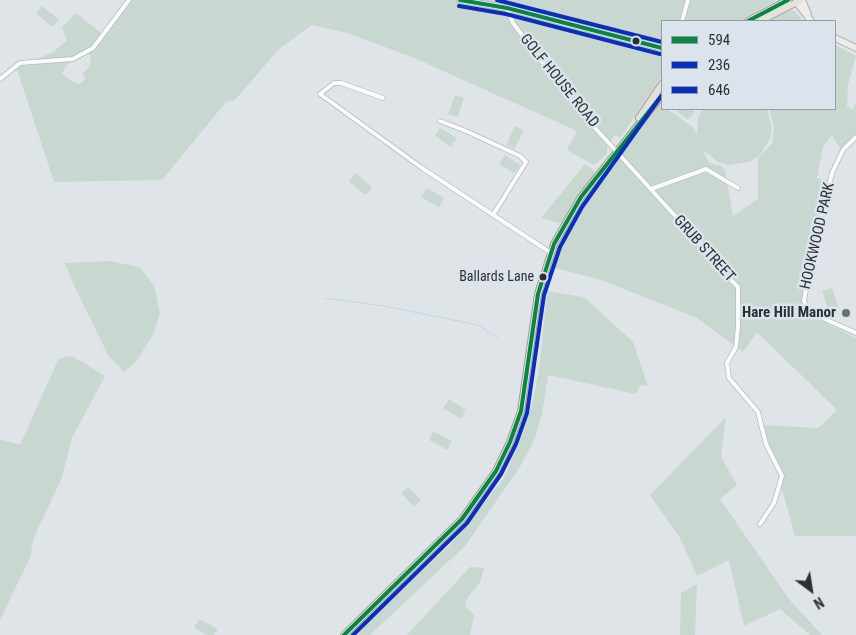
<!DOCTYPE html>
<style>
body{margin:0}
#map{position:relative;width:856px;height:635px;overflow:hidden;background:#dfe4e9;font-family:"Roboto Condensed",sans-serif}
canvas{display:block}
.legend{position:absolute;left:661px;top:20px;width:175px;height:90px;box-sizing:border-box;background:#dbe4ed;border:1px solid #959ca3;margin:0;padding:6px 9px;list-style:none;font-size:15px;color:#2d3033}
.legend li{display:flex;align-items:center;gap:10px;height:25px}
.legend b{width:25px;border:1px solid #959ca3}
.north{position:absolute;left:786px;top:565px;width:50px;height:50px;-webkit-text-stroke:4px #dbe4ed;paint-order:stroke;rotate:149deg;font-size:14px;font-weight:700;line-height:20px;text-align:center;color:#2d3033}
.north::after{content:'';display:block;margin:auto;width:18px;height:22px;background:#2d3033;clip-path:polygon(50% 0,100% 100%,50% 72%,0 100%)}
</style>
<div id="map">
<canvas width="856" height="635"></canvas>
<ul class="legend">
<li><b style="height:6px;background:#068843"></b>594</li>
<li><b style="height:6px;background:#0a2ebe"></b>236</li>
<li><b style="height:6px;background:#0a2ebe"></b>646</li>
</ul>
<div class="north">N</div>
</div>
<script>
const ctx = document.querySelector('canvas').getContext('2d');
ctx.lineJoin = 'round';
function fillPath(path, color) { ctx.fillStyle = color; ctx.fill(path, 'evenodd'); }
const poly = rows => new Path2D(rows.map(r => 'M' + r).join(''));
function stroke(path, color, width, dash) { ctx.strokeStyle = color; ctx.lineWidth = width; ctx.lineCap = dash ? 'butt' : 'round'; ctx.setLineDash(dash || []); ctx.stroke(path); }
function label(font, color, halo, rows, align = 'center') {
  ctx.font = font + ' "Roboto Condensed",sans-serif'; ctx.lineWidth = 5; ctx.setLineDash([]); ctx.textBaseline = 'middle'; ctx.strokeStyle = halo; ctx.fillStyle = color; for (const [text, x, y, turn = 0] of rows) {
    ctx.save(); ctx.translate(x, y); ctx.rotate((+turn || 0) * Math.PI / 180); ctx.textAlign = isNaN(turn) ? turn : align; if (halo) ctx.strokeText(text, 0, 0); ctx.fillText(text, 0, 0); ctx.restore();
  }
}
const green = poly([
 [132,0,774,0,775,1,740,21,662,21,662,76,620,138,615,135,607,145,607,154,594,165,567,150,577,131,412,57,347,33,312,25,280,48,235,100,226,102,162,180,54,182,16,66,52,53,67,40,62,28,76,13,105,36],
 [88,53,91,58,89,67,82,74,86,79,79,84,71,81,62,73,68,64],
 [42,6,59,19,53,27,36,14],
 [790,10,795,11,803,21,768,21],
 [835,45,856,56,848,85,847,106,853,110,856,102,856,135,841,150,832,135,823,147,817,178,828,181,815,231,804,293,811,309,810,315,856,338,856,536,795,536,764,425,818,428,837,410,757,332,743,352,697,318,601,280,551,267,567,225,541,218,585,164,600,175,660,104,662,109,667,109,693,127,697,135,698,118,702,109,767,109,772,129,770,139,759,156,750,162,728,165,718,162,703,150,709,163,722,166,725,170,733,216,758,199,758,158,772,144,774,127,769,109,835,109],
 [455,95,464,98,458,117,448,114],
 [675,109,692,109,695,112,688,120],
 [515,126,524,131,514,149,506,145],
 [440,128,457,138,451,147,435,136],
 [505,155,520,165,514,173,499,164],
 [355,173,372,187,366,195,349,182],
 [427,188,444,198,439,207,421,197],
 [109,261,140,267,154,286,160,313,154,333,136,362,124,372,108,355,72,281,65,263],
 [832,288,839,308,829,312,822,291],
 [547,291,584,297,633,342,648,386,640,385,636,394,548,375,542,414,535,438,520,467,465,546,370,635,353,635,395,594,451,544,504,478,523,434,533,400,540,363],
 [66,356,74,357,105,376,72,438,61,480,34,537,30,558,0,620,0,439,20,445,58,360],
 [449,399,466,410,461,419,443,408],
 [726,417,721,457,737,485,720,499,789,599,822,635,810,635,780,609,744,626,729,560,697,576,680,538,650,495],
 [433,431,452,441,447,450,429,440],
 [408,487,421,500,414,507,401,493],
 [470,567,484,568,480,582,468,597,465,606,474,615,470,635,407,635],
 [697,584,695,635,680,635,681,593],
 [199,619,218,629,214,635,207,635,194,628]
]);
const stream = poly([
 [325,298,384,306,478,325,498,338]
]);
const minor = poly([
 [507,8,513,23,575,106,698,241,714,263,738,287,738,326,736,347,727,363,729,378,758,412,766,444,782,476,774,503,760,524],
 [682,21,688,0],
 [0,79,20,63,73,59,93,48,129,0],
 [383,98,341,83,334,83,320,94,422,168,551,253],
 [440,121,466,131,520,156,526,162,493,215],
 [856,137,843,150,832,173,810,263,804,301,809,312,856,333],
 [651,189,706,169,738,188]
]);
const secondary = poly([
 [460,0,507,8,662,48],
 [797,0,797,3,811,21],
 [802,0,808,14],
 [835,38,856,48]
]);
const primary = poly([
 [748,21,788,0],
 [760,21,801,0],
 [639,118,662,84],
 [344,635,462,519,496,471,510,442,521,411,538,294,554,244,581,197,662,95]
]);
const bus1 = poly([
 [460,0,507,8,662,48],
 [748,21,788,0],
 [344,635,462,519,496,471,510,442,521,411,538,294,554,244,581,197,662,95]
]);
const bus2 = poly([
 [459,6,506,14,660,54],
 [353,635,467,523,501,474,516,444,527,413,544,295,560,247,582,207,662,95]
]);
const bus3 = poly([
 [497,0,662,42]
]);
const markers = [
 [636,41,4.5,"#2d3033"],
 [543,277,4.5,"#2d3033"],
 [846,313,5,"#6b6f73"]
];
const busNames = [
 ["Ballards Lane",534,277]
];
const streetNames = [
 ["GOLF HOUSE ROAD",559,81,51],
 ["HOOKWOOD PARK",818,236,-77],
 ["GRUB STREET",704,249,48]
];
const poiNames = [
 ["Hare Hill Manor",836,313]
];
fillPath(green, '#c8d8d1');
stroke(stream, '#bbd9dc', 1);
stroke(minor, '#b7bbbf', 5.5);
stroke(secondary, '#b7bbbf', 8);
stroke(primary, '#a29c93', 8);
stroke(minor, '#fafbfc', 4);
stroke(secondary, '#efedeb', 5.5);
stroke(primary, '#e4e1db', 6);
stroke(bus1, '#068843', 4);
stroke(bus2, '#0a2ebe', 4);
stroke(bus3, '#0a2ebe', 4);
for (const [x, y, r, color] of markers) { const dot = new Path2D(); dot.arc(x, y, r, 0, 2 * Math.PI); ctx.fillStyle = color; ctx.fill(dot); stroke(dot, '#dbe4ed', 2); }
label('14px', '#2d3033', '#dbe4ed', busNames, 'right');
label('15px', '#2d3033', '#dbe4ed', streetNames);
label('bold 15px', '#2d3033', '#dbe4ed', poiNames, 'right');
</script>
